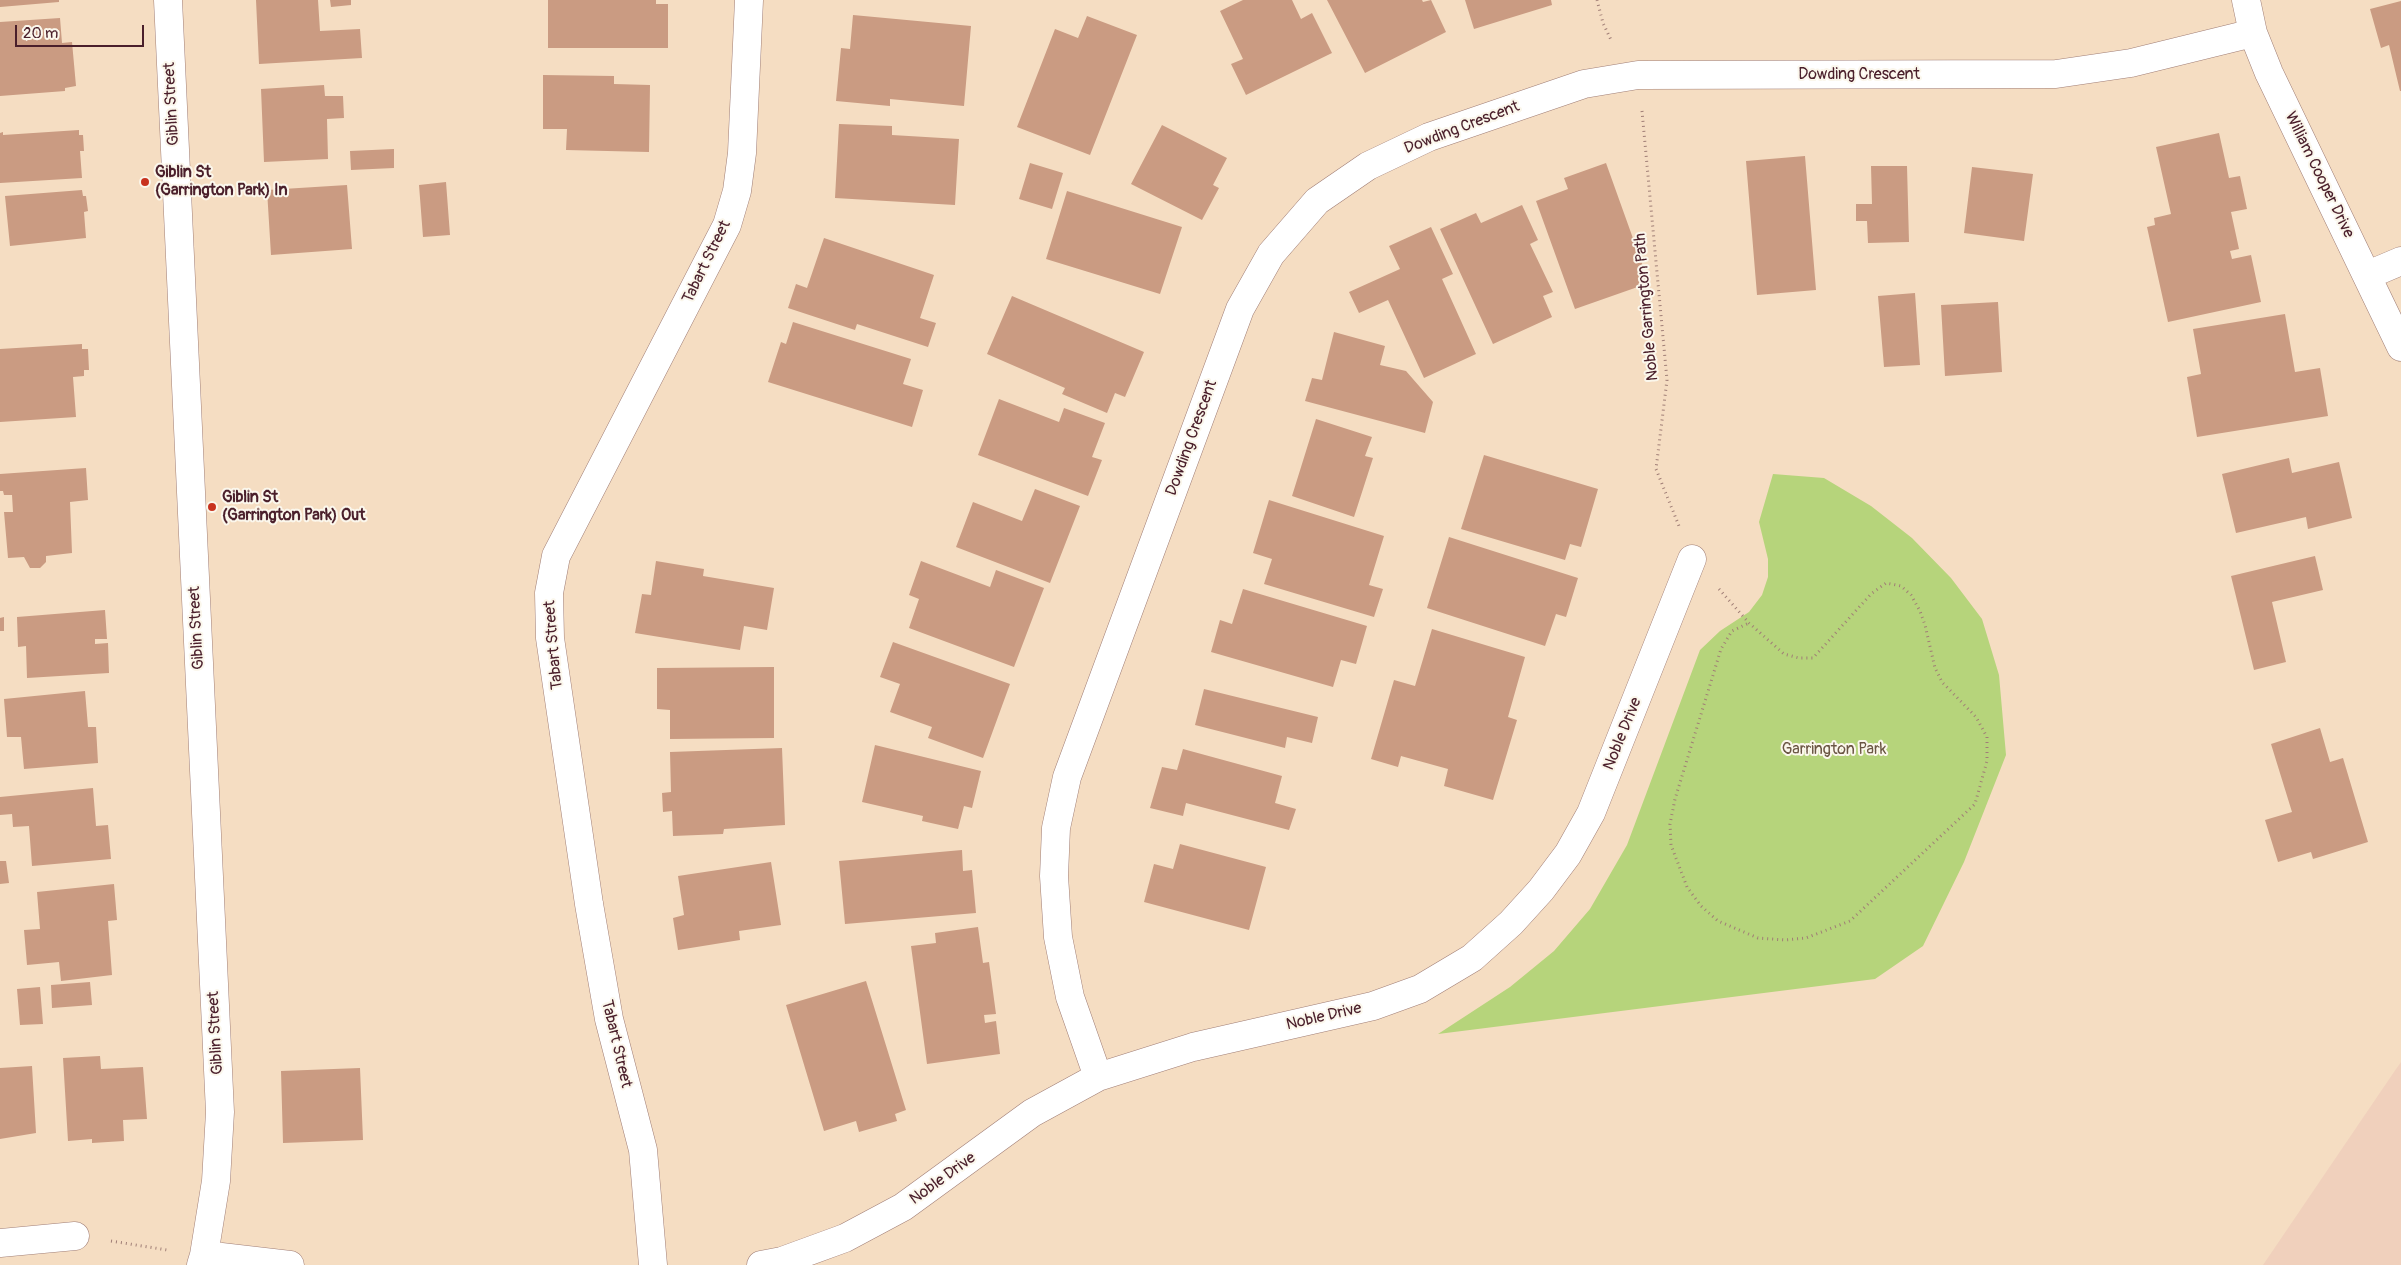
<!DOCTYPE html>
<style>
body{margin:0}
#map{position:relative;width:2401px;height:1265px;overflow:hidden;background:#f5ddc2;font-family:Pangolin,sans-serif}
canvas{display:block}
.scale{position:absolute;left:15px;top:25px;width:129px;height:22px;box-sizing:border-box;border:2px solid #4a1f2b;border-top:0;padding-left:6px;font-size:15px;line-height:18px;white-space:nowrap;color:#4a1f2b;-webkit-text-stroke:4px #fbf7ec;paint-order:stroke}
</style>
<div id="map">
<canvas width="2401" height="1265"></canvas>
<div class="scale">20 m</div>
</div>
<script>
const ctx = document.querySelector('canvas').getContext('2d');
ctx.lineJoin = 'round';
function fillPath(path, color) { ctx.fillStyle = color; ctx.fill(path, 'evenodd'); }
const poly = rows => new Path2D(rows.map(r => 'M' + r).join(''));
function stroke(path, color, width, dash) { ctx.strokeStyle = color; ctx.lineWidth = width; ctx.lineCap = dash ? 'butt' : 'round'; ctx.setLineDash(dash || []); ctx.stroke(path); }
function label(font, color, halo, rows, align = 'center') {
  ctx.font = font + ' Pangolin,sans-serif'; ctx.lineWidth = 4; ctx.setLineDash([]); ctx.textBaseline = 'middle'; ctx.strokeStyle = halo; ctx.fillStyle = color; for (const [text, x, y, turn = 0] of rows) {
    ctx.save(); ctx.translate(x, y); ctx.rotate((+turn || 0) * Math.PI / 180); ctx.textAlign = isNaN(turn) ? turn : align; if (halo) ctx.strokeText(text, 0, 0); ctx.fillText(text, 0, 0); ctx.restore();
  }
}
const built = poly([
 [2401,1062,2401,1265,2263,1265,2394,1072]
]);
const green = poly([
 [1773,474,1824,478,1871,506,1912,538,1951,578,1982,619,1999,675,2006,755,1964,862,1923,946,1875,979,1438,1034,1510,987,1554,951,1590,909,1627,845,1700,650,1720,631,1749,612,1762,595,1768,577,1768,559,1759,522]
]);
const building = poly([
 [0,0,59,0,59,2,0,7],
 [256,0,318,0,320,31,360,29,362,58,259,64],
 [330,0,351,0,351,5,331,7],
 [548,0,656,0,656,4,668,4,668,48,548,48],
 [1243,0,1292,0,1301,19,1312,13,1332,53,1246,95,1231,64,1243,59,1220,11],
 [1327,0,1422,0,1423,2,1431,0,1446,32,1365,73],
 [1465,0,1551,0,1552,5,1474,29],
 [2401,1,2401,91,2400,91,2389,45,2381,48,2370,9],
 [853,15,971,26,964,106,890,99,890,106,836,101,841,48,850,49],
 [1087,16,1137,35,1090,155,1017,127,1055,29,1078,38],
 [60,18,62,43,72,42,76,86,65,88,65,91,0,96,0,22],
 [543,75,614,76,614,84,650,85,649,152,566,150,567,129,543,129],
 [324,85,325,96,343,96,344,118,327,119,328,159,264,162,261,89],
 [839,124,892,126,892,135,959,139,955,205,835,198],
 [1162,125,1227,158,1213,185,1219,188,1202,220,1131,184],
 [79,130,79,135,83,135,84,151,80,151,82,178,0,183,0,133,3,132,3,135],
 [2219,133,2229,178,2240,176,2247,209,2231,212,2239,249,2230,251,2232,259,2251,255,2261,302,2168,322,2147,227,2155,225,2154,218,2171,214,2156,147],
 [394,149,394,168,351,170,350,151],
 [1805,156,1816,290,1757,295,1746,161],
 [1030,163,1063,173,1052,209,1019,199],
 [1606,163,1649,283,1575,309,1536,201,1568,189,1564,178],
 [1871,166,1907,166,1909,242,1868,243,1867,221,1856,221,1856,204,1872,204],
 [1972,167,2033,174,2024,241,1964,233],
 [446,182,450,235,423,237,419,185],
 [347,185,352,249,271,255,267,190],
 [82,190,83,196,86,196,88,211,84,212,86,238,10,246,5,196],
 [1067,191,1182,227,1160,294,1046,259],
 [1522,205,1538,240,1530,244,1553,292,1543,296,1552,317,1493,344,1440,229,1476,213,1481,223],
 [1431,227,1453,274,1442,279,1476,354,1424,378,1388,300,1359,313,1349,292,1400,269,1389,246],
 [824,238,934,275,920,318,936,323,928,347,857,324,855,330,788,308,796,284,807,288],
 [1915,293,1920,365,1884,367,1878,296],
 [1012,296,1144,352,1125,397,1115,393,1107,413,1062,394,1065,388,987,354],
 [1998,302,2002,372,1945,376,1941,305],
 [2285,314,2295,372,2320,368,2328,416,2197,437,2187,377,2201,374,2193,329],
 [793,322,911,359,903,384,923,390,912,427,768,382,781,342,786,344],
 [1334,332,1385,346,1380,365,1406,371,1433,402,1425,433,1305,401,1312,378,1322,380],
 [82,344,82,349,88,349,89,370,84,370,84,376,73,377,76,417,0,422,0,349],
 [999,399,1059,422,1064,408,1105,423,1092,457,1102,460,1088,496,978,455],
 [1316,419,1372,437,1365,456,1373,458,1354,517,1292,496],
 [1484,455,1598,489,1581,547,1570,544,1565,560,1461,529],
 [2289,458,2292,473,2339,462,2352,518,2308,529,2306,517,2236,533,2222,474],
 [86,468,88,500,70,502,72,553,46,556,46,562,40,568,30,568,24,557,8,558,4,512,13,512,12,495,4,495,3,491,0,491,0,474],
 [1035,489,1080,506,1050,583,956,547,973,502,1022,521],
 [1269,500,1384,536,1369,585,1383,589,1374,617,1264,584,1272,559,1253,553],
 [1449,537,1578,578,1566,617,1556,614,1545,646,1427,608],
 [2315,556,2323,590,2272,602,2286,662,2254,670,2231,576],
 [656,561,704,569,703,576,774,588,767,630,744,626,740,650,635,633,642,594,651,595],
 [921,561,990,587,996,570,1044,588,1014,667,909,628,919,599,909,595],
 [1243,589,1367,626,1356,664,1341,660,1333,687,1211,652,1220,620,1232,624],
 [105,610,107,639,95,639,95,644,108,643,109,673,27,678,26,646,18,647,17,617],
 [4,617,4,631,0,631,0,618],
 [1432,629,1525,657,1508,717,1517,720,1493,800,1444,786,1448,769,1401,756,1398,767,1371,759,1394,680,1415,686],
 [893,642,1010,684,983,758,928,738,932,727,890,712,900,684,880,677],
 [774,667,774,738,670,739,670,710,657,709,657,668],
 [1204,689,1318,717,1312,743,1287,737,1285,748,1195,725],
 [85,691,88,727,96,727,98,763,24,769,21,737,7,737,4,699],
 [2320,728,2330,762,2343,758,2368,842,2313,859,2311,852,2278,862,2265,820,2292,812,2271,744],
 [875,745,981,771,972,808,964,806,958,829,922,821,923,816,862,802],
 [782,748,785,825,724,829,723,834,673,836,672,811,663,812,662,793,671,792,670,752],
 [1183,749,1282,776,1275,803,1296,809,1289,830,1186,803,1183,816,1150,808,1162,767,1177,770],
 [93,788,96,826,108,825,111,859,32,866,29,826,13,827,12,814,0,815,0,797],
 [1180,844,1266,867,1249,930,1144,902,1154,864,1173,869],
 [962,850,963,871,972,870,976,913,845,924,839,861],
 [0,861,6,861,9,883,0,884],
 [771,862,781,925,739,931,740,940,678,950,673,918,684,915,678,876],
 [114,884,117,920,108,921,112,975,61,981,59,962,27,965,24,930,40,929,37,892],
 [978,927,983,963,989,962,996,1014,984,1015,985,1023,996,1021,1000,1054,927,1064,911,946,936,943,935,933],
 [866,981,906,1110,895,1114,897,1121,859,1132,856,1121,824,1131,786,1005],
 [90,982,92,1005,52,1008,51,985],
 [40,987,43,1024,20,1025,17,989],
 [100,1056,101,1069,143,1067,147,1119,123,1120,124,1141,92,1143,92,1139,68,1141,63,1058],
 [32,1066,36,1133,0,1139,0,1068],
 [360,1068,363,1140,283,1143,281,1071]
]);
const path = poly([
 [1597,0,1603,23,1612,42],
 [1642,111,1667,380,1656,469,1679,526],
 [1719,589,1749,623,1784,654,1799,658,1813,658,1871,594,1886,583,1901,586,1911,595,1920,611,1925,625,1935,668,1942,682,1976,717,1987,737,1987,761,1975,804,1850,921,1806,938,1785,940,1758,938,1718,921,1701,906,1687,887,1671,845,1670,824,1675,799,1721,649,1732,631,1749,623],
 [111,1241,167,1250]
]);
const minor = poly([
 [168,0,220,1112,216,1181,204,1255,201,1265],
 [2246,0,2253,33,2269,73,2401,347],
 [2368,275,2401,261],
 [1098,1077,1070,997,1058,937,1054,876,1056,828,1067,777,1240,309,1271,254,1317,201,1368,166,1429,137,1584,84,1638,75,2056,74,2131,63,2253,33],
 [0,1243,75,1236],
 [204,1255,290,1265],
 [653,1265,643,1150,609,1019,589,904,550,638,549,593,556,556,727,225,737,191,742,153,749,0],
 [761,1265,782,1261,845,1238,903,1207,1032,1113,1098,1077,1193,1047,1373,1006,1420,989,1472,958,1511,923,1541,890,1568,854,1591,813,1692,559]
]);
const markers = [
 [145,182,5,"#c8321e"],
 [212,507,5,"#c8321e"]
];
const streetNames = [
 ["Dowding Crescent",1859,75],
 ["Giblin Street",172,104,-93],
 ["Dowding Crescent",1462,128,-21],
 ["William Cooper Drive",2319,175,64],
 ["Tabart Street",707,262,-64],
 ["Noble Garrington Path",1647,307,-95],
 ["Dowding Crescent",1192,438,-70],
 ["Giblin Street",197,628,-93],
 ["Tabart Street",554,645,-95],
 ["Noble Drive",1623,734,-68],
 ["Noble Drive",1324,1017,-13],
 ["Giblin Street",216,1033,-93],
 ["Tabart Street",616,1044,77],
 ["Noble Drive",943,1179,-36]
];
const poiNames = [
 ["Giblin St",155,173],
 ["(Garrington Park) In",155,191],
 ["Giblin St",222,498],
 ["(Garrington Park) Out",222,516]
];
const parkNames = [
 ["Garrington Park",1834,750]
];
fillPath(built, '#f0d0bc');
fillPath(green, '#b6d47b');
fillPath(building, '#ca9b82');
stroke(minor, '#a07e76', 29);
stroke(path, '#a07e76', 3, [1, 4]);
stroke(minor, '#fff', 28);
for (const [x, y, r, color] of markers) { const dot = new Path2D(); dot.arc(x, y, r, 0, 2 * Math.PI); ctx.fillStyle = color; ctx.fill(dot); stroke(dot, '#fbf7ec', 2); }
label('16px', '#4a1f2b', '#fbf7ec', streetNames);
label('bold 16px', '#4a1f2b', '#fbf7ec', poiNames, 'left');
label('16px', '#6a5543', '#fbf7ec', parkNames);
</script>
